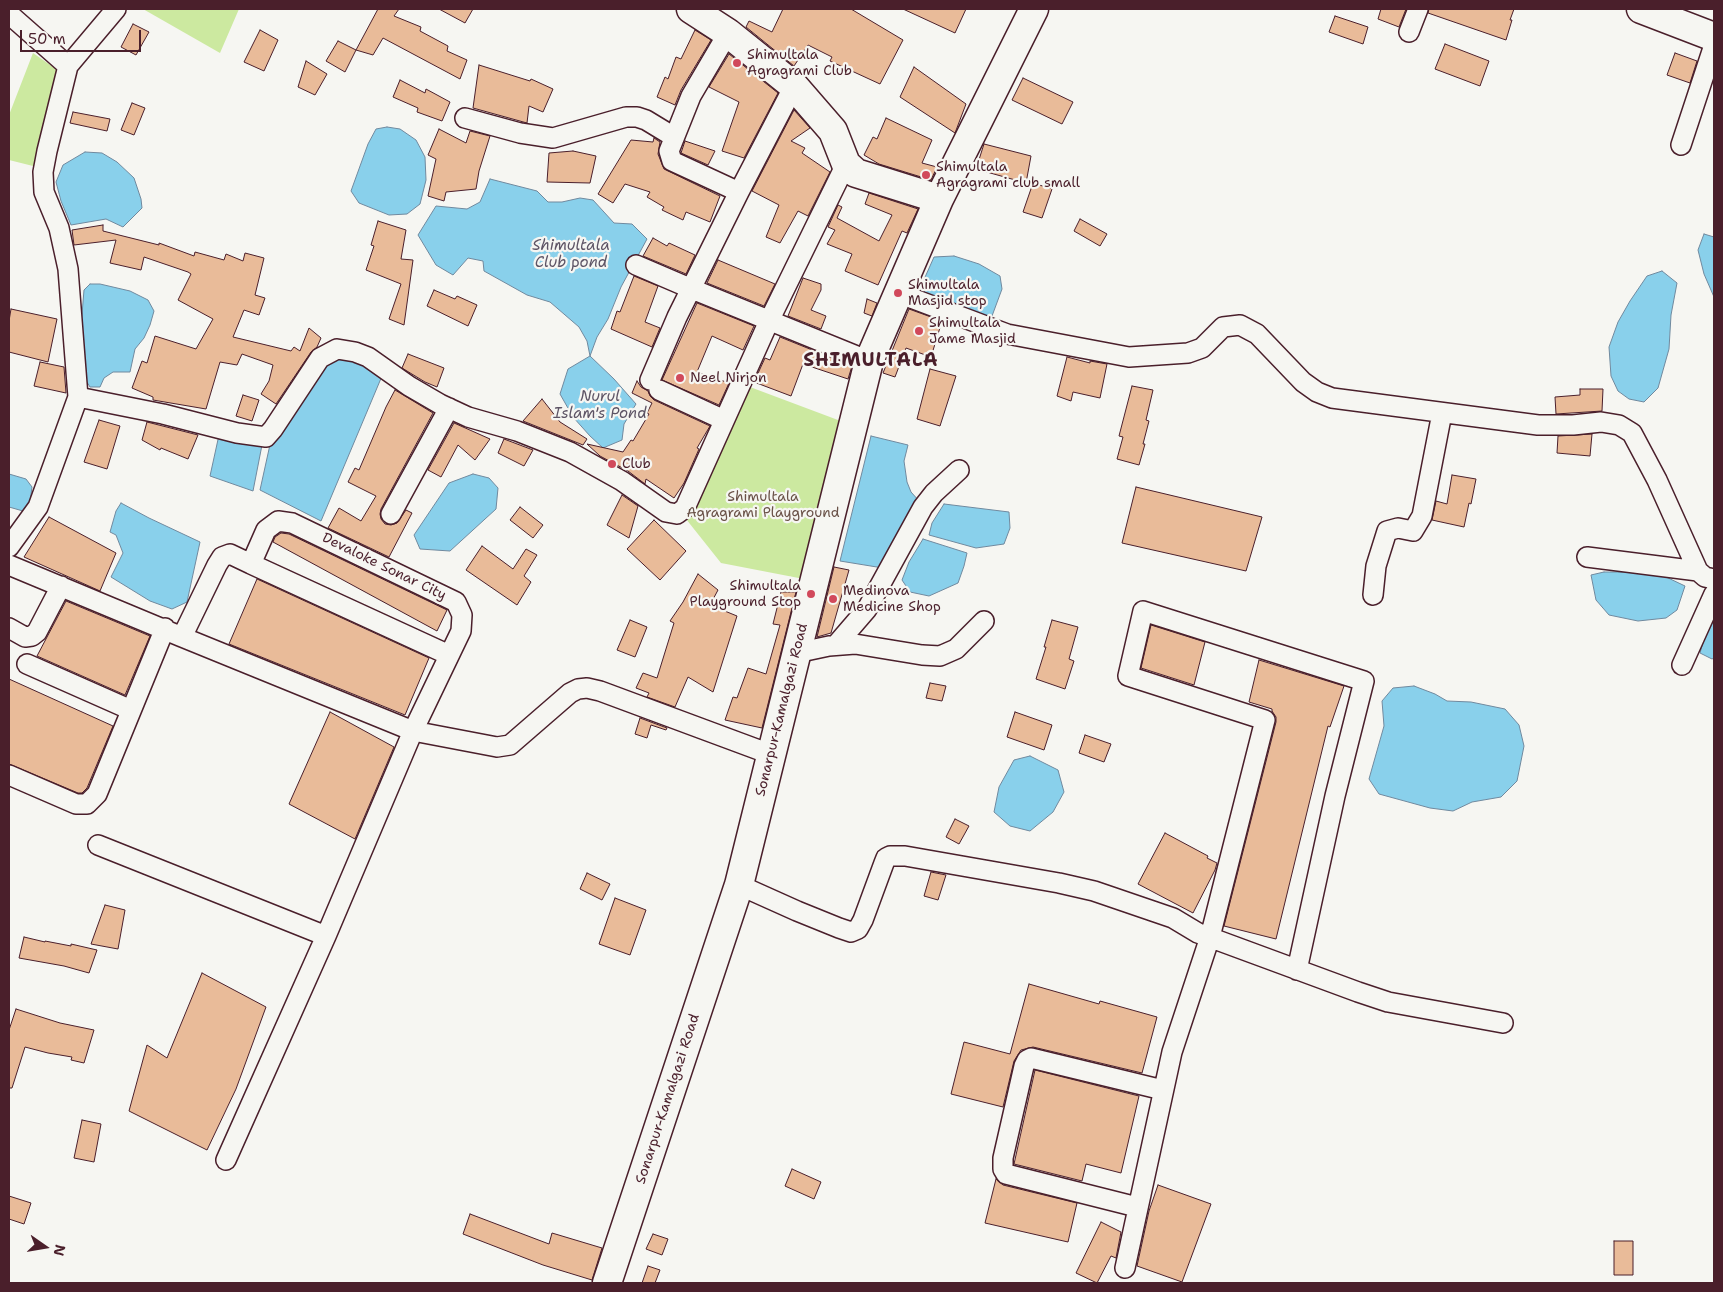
<!DOCTYPE html>
<style>
body{margin:0}
#map{position:relative;width:1723px;height:1292px;overflow:hidden;background:#f6f6f2;font-family:"Shantell Sans",sans-serif}
canvas{display:block}
.frame{position:absolute;inset:0;border:10px solid #4a1f2b;pointer-events:none}
.north{position:absolute;left:20px;top:1222px;width:50px;height:50px;-webkit-text-stroke:4px #f6f6f2;paint-order:stroke;rotate:103deg;font-size:14px;font-weight:700;line-height:20px;text-align:center;color:#4a1f2b}
.north::after{content:'';display:block;margin:auto;width:18px;height:22px;background:#4a1f2b;clip-path:polygon(50% 0,100% 100%,50% 72%,0 100%)}
.scale{position:absolute;left:20px;top:30px;width:121px;height:22px;box-sizing:border-box;border:2px solid #4a1f2b;border-top:0;padding-left:6px;font-size:15px;line-height:18px;white-space:nowrap;color:#4a1f2b;-webkit-text-stroke:4px #f6f6f2;paint-order:stroke}
</style>
<div id="map">
<canvas width="1723" height="1292"></canvas>
<div class="frame"></div>
<div class="north">N</div>
<div class="scale">50 m</div>
</div>
<script>
const ctx = document.querySelector('canvas').getContext('2d');
ctx.lineJoin = 'round';
function fillPath(path, color) { ctx.fillStyle = color; ctx.fill(path, 'evenodd'); }
const poly = rows => new Path2D(rows.map(r => 'M' + r).join(''));
function stroke(path, color, width, dash) { ctx.strokeStyle = color; ctx.lineWidth = width; ctx.lineCap = dash ? 'butt' : 'round'; ctx.setLineDash(dash || []); ctx.stroke(path); }
function label(font, color, halo, rows, align = 'center') {
  ctx.font = font + ' "Shantell Sans",sans-serif'; ctx.lineWidth = 4.5; ctx.setLineDash([]); ctx.textBaseline = 'middle'; ctx.strokeStyle = halo; ctx.fillStyle = color; for (const [text, x, y, turn = 0] of rows) {
    ctx.save(); ctx.translate(x, y); ctx.rotate((+turn || 0) * Math.PI / 180); ctx.textAlign = isNaN(turn) ? turn : align; if (halo) ctx.strokeText(text, 0, 0); ctx.fillText(text, 0, 0); ctx.restore();
  }
}
const green = poly([
 [143,9,239,9,220,53],
 [33,53,59,71,37,167,9,160,9,115],
 [750,387,846,423,809,580,721,563,686,519,696,505]
]);
const water = poly([
 [387,127,400,129,416,140,425,157,426,180,420,204,407,214,389,215,359,203,351,191,368,144,376,129,387,127],
 [85,152,102,153,117,162,134,178,141,199,142,208,123,227,106,219,71,225,61,201,56,182,63,165,85,152],
 [490,179,537,191,548,202,562,202,580,198,593,200,614,223,632,224,647,239,621,287,608,319,597,337,590,356,614,379,636,404,624,424,622,440,603,448,590,436,573,417,560,394,568,369,590,356,587,341,579,327,550,302,527,295,484,271,483,261,468,258,453,275,436,265,418,235,436,206,467,209,480,202,490,179],
 [1704,234,1714,237,1714,297,1704,274,1698,250,1704,234],
 [954,256,979,264,1000,276,1002,289,992,316,980,316,918,293,934,257,954,256],
 [1662,271,1677,283,1671,315,1669,349,1658,388,1644,402,1629,399,1618,391,1611,376,1609,347,1618,322,1630,301,1647,276,1662,271],
 [90,284,100,284,130,291,148,300,154,311,150,325,144,338,135,349,130,372,113,372,104,378,100,387,90,387,85,379,80,338,84,290,90,284],
 [328,354,348,355,382,376,321,521,260,490,271,440,328,354],
 [219,435,262,445,253,491,210,476,219,435],
 [871,436,908,445,904,461,907,482,911,492,920,502,883,568,840,561,871,436],
 [9,474,26,479,32,487,30,502,23,511,9,507,9,474],
 [473,474,489,478,498,488,496,509,450,551,420,549,414,535,449,483,473,474],
 [121,503,149,518,200,542,187,602,172,609,150,601,111,577,123,553,116,535,110,532,116,511,121,503],
 [944,504,1009,512,1010,528,1004,544,976,548,929,535,932,523,944,504],
 [923,539,967,553,964,566,958,583,929,596,910,592,902,580,909,562,923,539],
 [1604,572,1643,572,1664,576,1685,586,1677,610,1666,618,1638,621,1609,615,1596,600,1591,575,1604,572],
 [1714,620,1714,658,1712,659,1700,653,1704,639,1714,620],
 [1414,686,1435,694,1447,701,1471,702,1505,709,1519,725,1524,746,1517,781,1501,797,1472,802,1453,811,1430,808,1379,794,1369,779,1384,726,1382,701,1393,688,1414,686],
 [1030,756,1058,770,1064,792,1053,812,1030,831,1010,826,994,812,999,787,1014,760,1030,756]
]);
const building = poly([
 [378,9,399,9,394,16,421,27,420,31,448,46,447,51,467,60,460,79,383,38,373,55,356,50,378,9],
 [439,9,473,9,465,23,439,9],
 [783,9,851,9,903,40,880,84,830,61,832,57,808,45,794,66,746,27,749,21,772,32,783,9],
 [903,9,966,9,955,33,903,9],
 [1381,9,1406,9,1399,27,1378,19,1381,9],
 [1429,9,1514,9,1510,20,1512,20,1506,40,1428,13,1429,9],
 [1335,16,1368,27,1363,44,1329,32,1335,16],
 [133,24,149,32,136,55,121,47,133,24],
 [260,30,278,40,264,71,244,62,260,30],
 [695,30,711,40,681,90,675,105,657,97,665,77,668,79,676,57,681,59,695,30],
 [338,41,356,50,345,72,326,61,338,41],
 [1445,44,1489,61,1480,86,1435,69,1445,44],
 [1675,53,1697,61,1690,83,1667,75,1675,53],
 [729,54,778,93,744,158,722,151,739,102,709,87,729,54],
 [306,61,327,74,315,95,298,87,306,61],
 [479,65,530,81,531,79,553,89,543,112,529,106,527,123,473,108,479,65],
 [914,67,966,104,955,133,900,97,914,67],
 [1023,78,1073,102,1062,124,1012,100,1023,78],
 [400,80,425,93,426,89,450,102,442,121,417,112,418,108,393,97,400,80],
 [132,103,145,108,134,135,121,130,132,103],
 [794,110,810,128,791,141,805,148,802,153,830,172,808,216,798,211,780,243,766,237,779,205,752,191,794,110],
 [73,112,110,119,107,131,70,123,73,112],
 [886,118,932,140,922,163,937,167,931,180,879,164,864,155,873,137,877,139,886,118],
 [439,129,466,143,470,131,490,136,479,171,476,189,446,192,444,201,428,196,436,159,428,155,439,129],
 [654,138,660,142,658,154,664,169,720,196,710,222,686,212,683,220,662,210,664,207,647,197,650,192,625,184,613,203,598,194,631,140,653,142,654,138],
 [685,141,715,151,708,165,681,153,685,141],
 [984,144,1031,156,1026,183,976,169,984,144],
 [573,151,596,156,590,183,547,182,549,153,573,151],
 [1033,183,1052,189,1042,218,1023,212,1033,183],
 [869,193,918,209,907,233,902,231,878,285,845,271,852,254,827,244,835,230,828,227,838,205,842,207,837,218,879,241,892,215,865,204,869,193],
 [1080,219,1107,234,1100,246,1074,231,1080,219],
 [378,221,406,230,401,259,413,260,404,325,389,319,401,284,366,270,374,246,371,245,378,221],
 [103,225,103,231,159,245,159,243,194,256,195,252,224,260,226,254,243,261,245,253,264,258,255,295,265,298,259,315,244,310,233,337,291,351,294,347,300,351,309,328,321,338,317,347,311,352,276,404,261,394,269,381,273,365,242,354,237,365,220,362,206,409,153,400,153,397,132,388,142,361,147,363,155,336,196,349,213,319,178,300,191,274,188,272,144,257,141,270,110,263,116,240,74,245,72,230,103,225],
 [653,238,667,246,669,243,695,255,686,274,643,256,653,238],
 [718,260,775,284,764,306,707,283,718,260],
 [634,276,658,286,645,322,660,328,652,347,611,329,617,311,620,312,634,276],
 [803,278,821,284,821,290,811,310,826,316,821,329,788,316,803,278],
 [434,290,455,299,457,296,477,305,468,326,427,306,434,290],
 [867,299,877,303,872,316,864,313,867,299],
 [697,303,754,326,743,350,712,336,697,372,729,383,719,405,662,380,697,303],
 [11,309,57,319,48,362,9,352,9,321,11,309],
 [909,309,942,321,931,357,906,348,895,377,883,373,909,309],
 [780,337,852,366,848,379,803,364,791,396,754,382,765,358,770,360,780,337],
 [408,354,444,368,437,387,425,382,402,368,408,354],
 [1067,357,1090,363,1090,361,1107,364,1100,398,1073,392,1071,401,1057,396,1067,357],
 [40,362,64,367,66,393,34,386,40,362],
 [930,369,956,376,940,426,917,419,930,369],
 [637,381,641,387,648,391,650,396,654,400,710,426,697,448,699,449,684,483,674,498,646,479,645,484,628,471,600,456,587,444,623,452,631,440,633,441,649,414,647,413,652,403,632,393,637,381],
 [1132,386,1153,390,1146,420,1149,421,1143,444,1145,444,1139,465,1117,459,1123,437,1119,436,1132,386],
 [1580,389,1603,389,1602,411,1556,414,1555,397,1580,395,1580,389],
 [395,390,433,413,381,509,380,514,381,519,385,524,391,525,397,523,406,510,412,513,389,557,328,528,339,508,361,521,376,496,348,482,355,468,359,470,386,407,395,390],
 [243,395,259,400,252,421,236,416,243,395],
 [542,399,560,422,587,439,583,445,523,421,542,399],
 [99,420,120,426,107,469,84,462,99,420],
 [147,422,198,435,188,459,161,448,160,450,142,440,147,422],
 [454,423,490,439,475,460,458,445,441,477,428,470,454,423],
 [1592,434,1590,456,1557,453,1558,436,1592,434],
 [504,439,533,450,524,466,498,453,504,439],
 [1452,475,1476,479,1471,504,1469,503,1464,527,1432,520,1436,501,1447,504,1452,475],
 [1136,487,1262,517,1246,571,1122,543,1136,487],
 [622,495,638,506,629,538,607,525,622,495],
 [520,507,543,525,533,538,510,520,520,507],
 [49,517,116,553,100,591,24,557,49,517],
 [654,520,686,551,660,580,627,549,654,520],
 [281,533,289,534,447,610,437,631,273,542,275,537,281,533],
 [482,546,513,569,526,549,537,555,524,576,531,582,517,605,466,570,482,546],
 [834,567,849,570,831,633,817,637,834,567],
 [698,574,718,590,710,605,737,616,713,692,688,677,675,707,647,697,649,693,636,688,643,673,657,678,674,623,670,621,683,602,698,574],
 [257,579,429,658,405,715,229,644,257,579],
 [781,592,796,592,762,728,725,720,733,697,737,698,748,668,766,674,780,625,773,624,781,592],
 [66,601,150,636,125,695,37,656,66,601],
 [630,620,647,627,635,657,617,650,630,620],
 [1052,620,1078,627,1069,659,1074,661,1065,689,1036,679,1046,647,1044,647,1052,620],
 [1151,625,1205,642,1194,685,1141,668,1151,625],
 [1259,660,1344,686,1330,727,1328,726,1276,939,1224,926,1276,722,1276,717,1272,711,1272,709,1249,702,1259,660],
 [9,679,113,726,87,788,82,793,78,793,9,764,9,679],
 [930,683,946,686,942,701,926,698,930,683],
 [330,712,394,747,355,839,289,804,330,712],
 [1015,712,1052,725,1044,750,1007,737,1015,712],
 [640,718,667,728,666,730,651,725,647,738,635,734,640,718],
 [1085,735,1111,744,1104,762,1079,753,1085,735],
 [955,819,969,826,959,844,946,837,955,819],
 [1165,833,1208,856,1207,858,1217,863,1215,870,1193,913,1138,884,1165,833],
 [931,872,946,875,938,900,924,896,931,872],
 [587,873,610,884,602,900,580,889,587,873],
 [615,898,646,910,630,955,599,944,615,898],
 [105,905,125,910,118,949,91,944,105,905],
 [24,937,45,942,45,941,71,946,71,944,97,950,89,973,64,966,19,958,24,937],
 [202,973,266,1007,236,1089,207,1150,129,1111,147,1045,167,1058,202,973],
 [1029,984,1099,1004,1100,1001,1157,1017,1142,1073,1033,1047,1021,1050,1014,1061,1003,1107,951,1094,964,1042,1010,1054,1029,984],
 [16,1009,60,1023,94,1030,84,1063,71,1060,72,1057,48,1053,25,1047,12,1088,9,1088,9,1030,16,1009],
 [1035,1070,1139,1096,1121,1173,1086,1164,1082,1181,1014,1164,1035,1070],
 [82,1120,101,1124,94,1162,74,1158,82,1120],
 [792,1169,821,1182,814,1199,785,1186,792,1169],
 [996,1179,1003,1185,1077,1203,1068,1242,985,1223,996,1179],
 [1158,1185,1211,1204,1182,1282,1137,1266,1149,1211,1158,1185],
 [9,1196,31,1203,24,1224,9,1219,9,1196],
 [470,1214,549,1244,552,1233,602,1248,592,1280,543,1265,463,1234,470,1214],
 [1101,1222,1121,1232,1116,1258,1111,1256,1097,1283,1076,1273,1101,1222],
 [653,1234,668,1239,662,1255,646,1249,653,1234],
 [1614,1241,1633,1241,1633,1275,1614,1275,1614,1241],
 [648,1266,660,1270,655,1283,642,1283,648,1266]
]);
const street = poly([
 [9,14,68,66],
 [1409,32,1418,9],
 [728,33,691,96,669,151,672,161,739,192],
 [465,118,520,133,553,138,626,117,637,117,646,120,674,137],
 [1681,145,1714,45],
 [636,265,692,289,869,361],
 [898,293,1007,334,1129,357,1188,353,1202,348,1223,327,1240,325,1257,334,1303,382,1317,392,1332,398,1538,425,1573,425,1601,422,1619,425,1632,433,1657,480,1698,571,1705,577,1714,579],
 [650,380,677,317,739,192,794,86],
 [659,390,724,420],
 [78,397,163,414,237,433,266,437,273,429,320,358,337,349,355,352,368,357,409,386,440,404,468,417,517,431,570,452,622,481,666,512,677,514,685,508,769,321,846,164],
 [391,514,449,408],
 [9,547,38,507,78,397,68,269,59,228,44,192,43,172,47,151,68,66,116,9],
 [1587,557,1698,571],
 [251,564,449,655],
 [9,565,182,637,217,565,222,557,230,554,251,564,266,530,278,521,292,523,456,602,462,615,461,631,413,731,497,747,510,745,570,693,578,689,587,688,600,691,759,750,771,752],
 [1373,595,1376,566,1387,531,1398,528,1413,531,1422,516,1442,413],
 [9,628,25,637,32,636,37,632,61,586],
 [182,637,413,731,326,936,226,1160],
 [836,645,867,609,923,507,934,493,959,470],
 [796,653,829,646,855,644,922,655,940,656,956,649,984,621],
 [27,664,131,710],
 [1682,665,1714,594],
 [9,775,76,804,87,804,97,794,165,628],
 [98,845,326,936],
 [739,885,797,911,839,928,851,932,858,929,863,920,884,863,886,858,890,856,905,856,1059,883,1094,891,1173,918,1198,933,1358,992,1388,1002,1503,1023],
 [1137,1207,1006,1174,1003,1169,1003,1158,1024,1066,1027,1060,1031,1058,1163,1090],
 [1125,1268,1172,1052,1210,937,1265,720,1128,676,1143,611,1364,681,1335,796,1297,970]
]);
const secondary = poly([
 [691,9,728,33,794,86,833,131,846,164,856,173,939,199],
 [1641,9,1714,37],
 [607,1283,739,885,869,361,939,199,1034,9]
]);
const markers = [
 [737,63,5,"#d1495b"],
 [926,175,5,"#d1495b"],
 [898,293,5,"#d1495b"],
 [919,331,5,"#d1495b"],
 [680,378,5,"#d1495b"],
 [612,464,5,"#d1495b"],
 [811,594,5,"#d1495b"],
 [833,599,5,"#d1495b"]
];
const poiNames = [
 ["Shimultala",747,55],
 ["Agragrami Club",747,71],
 ["Shimultala",936,167],
 ["Agragrami club small",936,183],
 ["Shimultala",908,285],
 ["Masjid stop",908,301],
 ["Shimultala",929,323],
 ["Jame Masjid",929,339],
 ["Neel Nirjon",690,378],
 ["Club",622,464],
 ["Shimultala",801,586,"right"],
 ["Playground Stop",801,602,"right"],
 ["Medinova",843,591],
 ["Medicine Shop",843,607]
];
const parkNames = [
 ["Shimultala",763,497],
 ["Agragrami Playground",763,513]
];
const streetNames = [
 ["Devaloke Sonar City",384,567,26],
 ["Sonarpur-Kamalgazi Road",782,710,-76],
 ["Sonarpur-Kamalgazi Road",668,1099,-72]
];
const waterNames = [
 ["Shimultala",571,246],
 ["Club pond",571,263],
 ["Nurul",600,397],
 ["Islam's Pond",600,414]
];
const districtNames = [
 ["SHIMULTALA",871,361]
];
fillPath(green, '#cce9a0');
fillPath(water, '#89d0eb');
stroke(water, '#70899e', 1);
fillPath(building, '#e9bb99');
stroke(building, '#4a1f2b', 1);
stroke(street, '#4a1f2b', 22);
stroke(secondary, '#4a1f2b', 31);
stroke(street, '#f6f6f2', 19);
stroke(secondary, '#f6f6f2', 28);
for (const [x, y, r, color] of markers) { const dot = new Path2D(); dot.arc(x, y, r, 0, 2 * Math.PI); ctx.fillStyle = color; ctx.fill(dot); stroke(dot, '#f6f6f2', 2); }
label('14px', '#4a1f2b', '#f6f6f2', poiNames, 'left');
label('14px', '#6a5248', '#f6f6f2', parkNames);
label('14px', '#4a1f2b', '#f6f6f2', streetNames);
label('italic 15px', '#5d5465', '#f6f6f2', waterNames);
ctx.letterSpacing = '1px';
label('bold 19px', '#4a1f2b', '#f6f6f2', districtNames);
ctx.letterSpacing = '0px';
</script>
